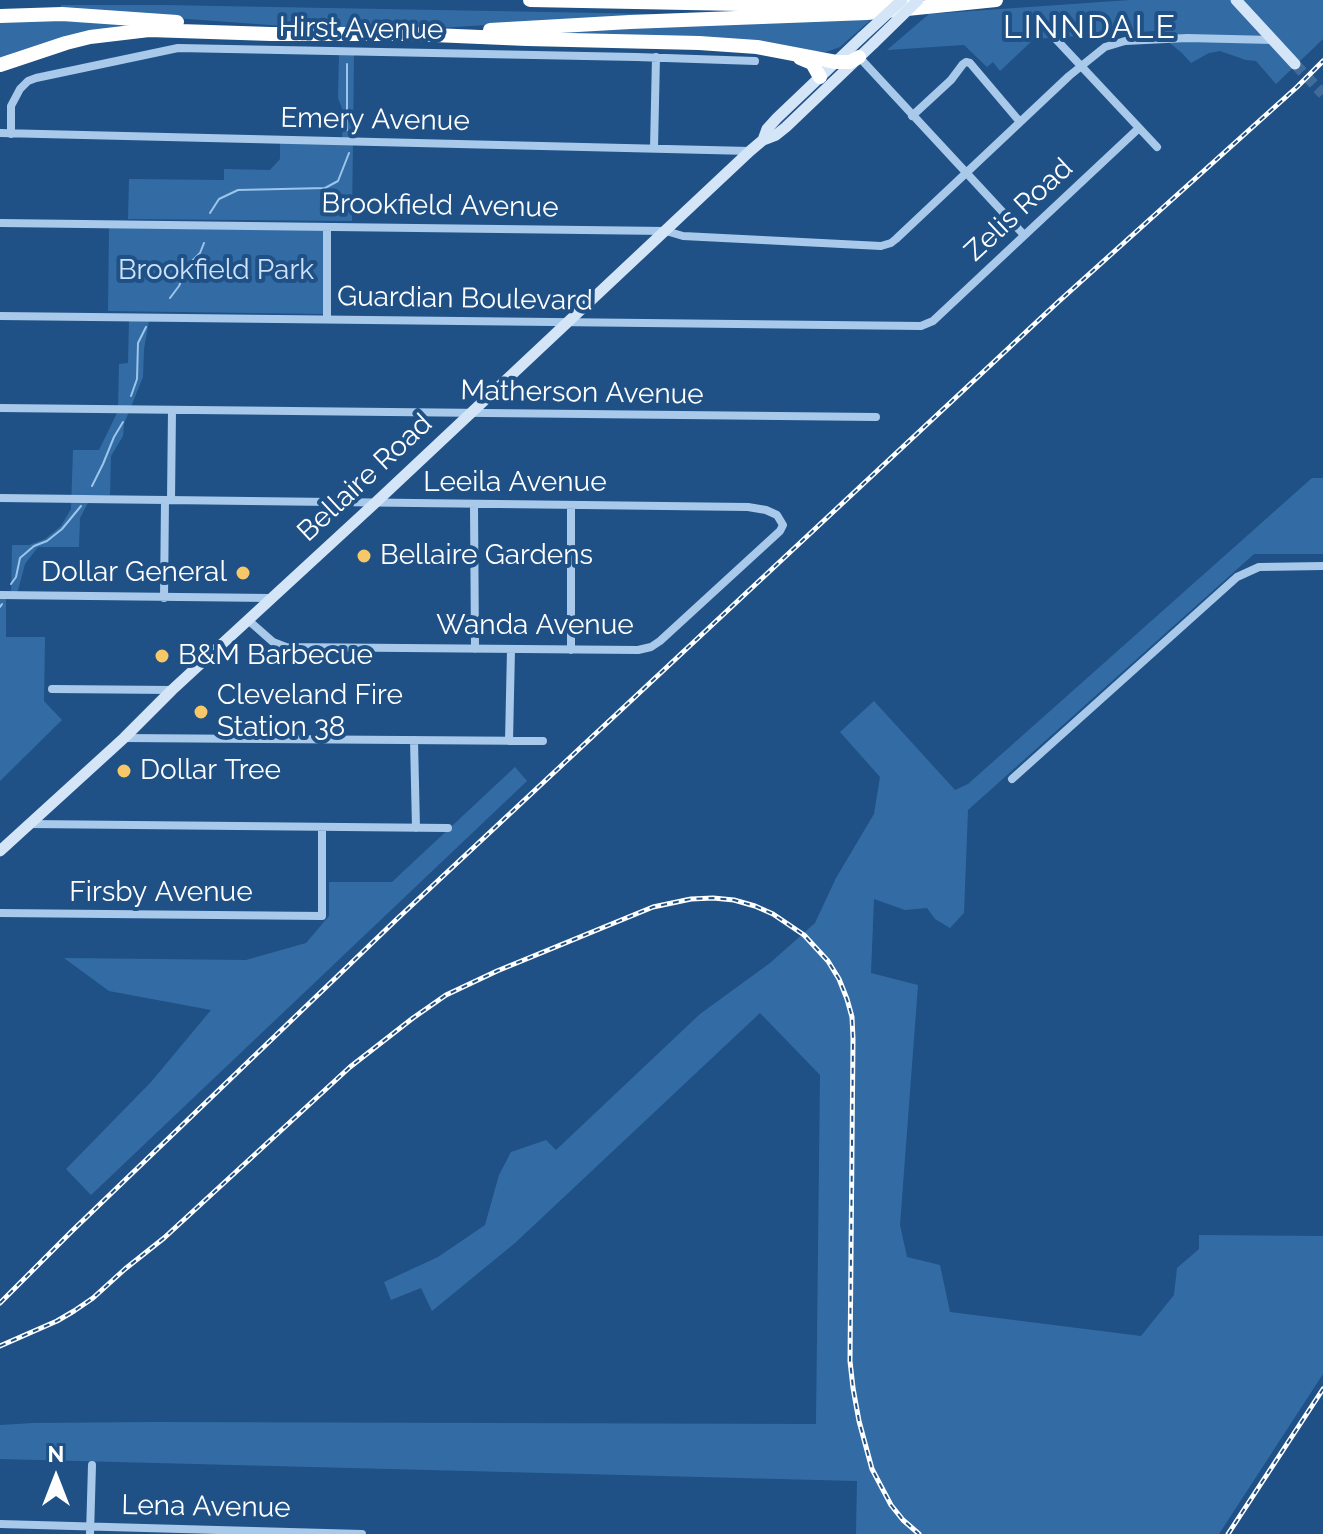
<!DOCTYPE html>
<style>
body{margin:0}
#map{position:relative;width:1323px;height:1534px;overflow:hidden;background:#1f5186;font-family:Raleway,sans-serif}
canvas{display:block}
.north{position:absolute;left:16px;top:1438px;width:80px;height:80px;-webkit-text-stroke:6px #1f5186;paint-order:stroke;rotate:0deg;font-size:22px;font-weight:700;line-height:32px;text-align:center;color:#fff}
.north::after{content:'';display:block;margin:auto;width:28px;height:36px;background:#fff;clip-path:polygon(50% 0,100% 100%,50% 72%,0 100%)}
</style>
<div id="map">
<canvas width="1323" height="1534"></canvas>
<div class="north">N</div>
</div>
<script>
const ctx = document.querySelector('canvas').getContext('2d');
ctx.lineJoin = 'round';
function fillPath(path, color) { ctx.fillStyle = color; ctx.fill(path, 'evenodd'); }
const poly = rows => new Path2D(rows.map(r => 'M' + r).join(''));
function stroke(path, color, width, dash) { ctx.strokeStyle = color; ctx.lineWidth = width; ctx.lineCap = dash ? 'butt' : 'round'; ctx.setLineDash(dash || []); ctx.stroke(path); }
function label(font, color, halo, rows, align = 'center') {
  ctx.font = font + ' Raleway,sans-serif'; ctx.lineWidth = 8; ctx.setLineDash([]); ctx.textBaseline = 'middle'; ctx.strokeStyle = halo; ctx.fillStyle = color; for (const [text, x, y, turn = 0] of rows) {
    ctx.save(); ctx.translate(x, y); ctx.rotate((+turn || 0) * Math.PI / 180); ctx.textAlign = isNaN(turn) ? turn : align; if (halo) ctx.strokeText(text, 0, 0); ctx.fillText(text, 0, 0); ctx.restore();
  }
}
const green = poly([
 [1130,0,1323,0,1323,39,1276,84,1256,61,1246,60,1220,51,1209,53,1191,63,1182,53,1155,31,1034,39,1000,71,993,62,987,67,964,45,887,50,929,14],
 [61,5,163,5,547,12,653,14,654,17,573,20,420,29,366,29,283,26,107,13,61,9],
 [874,17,840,47,826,52,544,34,617,28],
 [24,19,178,26,0,60,0,21],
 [339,54,354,55,352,221,128,219,129,179,224,180,224,169,270,170,280,159,280,142,342,144,343,111,338,98],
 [109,228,324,230,323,314,108,311],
 [129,321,149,321,144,349,143,377,124,424,123,436,111,456,110,495,92,495,80,518,79,547,38,547,25,564,17,594,11,594,12,545,29,545,45,539,61,526,71,509,73,450,99,450,118,411,119,364,128,363],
 [1312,478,1323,478,1323,554,1254,554,968,810,964,913,950,928,935,919,927,908,905,910,874,899,871,973,918,985,900,1225,907,1257,940,1265,950,1312,1141,1336,1174,1295,1177,1268,1199,1249,1199,1235,1323,1236,1323,1374,1219,1534,856,1534,857,1481,0,1459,0,1425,33,1423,155,1422,816,1424,820,1075,760,1013,515,1243,432,1311,421,1288,391,1300,384,1282,438,1257,485,1225,499,1175,511,1152,546,1140,556,1150,700,1014,770,963,815,923,836,878,874,814,880,777,840,732,874,701,955,790,968,784],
 [0,597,6,597,6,637,45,637,44,701,62,720,0,781],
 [515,767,527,781,91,1195,66,1169,151,1082,211,1010,109,991,64,958,246,960,306,943,329,916,329,882,392,882]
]);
const stream = poly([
 [347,64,347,130],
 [210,213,219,199,238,190,325,188,338,181,349,153],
 [170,298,179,286,188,265,200,253,204,243],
 [131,396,137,379,138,343,146,327],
 [92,486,103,464,114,437,123,422],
 [11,584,16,577,20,558,34,546,47,541,62,529,81,506],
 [0,607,2,604]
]);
const secondaryTunnel = poly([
 [1295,64,1323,94]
]);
const street = poly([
 [1052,35,1157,147],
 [859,57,1024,235],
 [912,116,951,80,963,64,966,62,970,63,1020,122],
 [0,133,750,151],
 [11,134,11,106,20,89,28,81,36,78,178,48,636,57,755,61],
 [654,148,656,57],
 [0,223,666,231,683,236,881,246,891,243,896,239,1069,76,1105,47,1125,41,1187,38,1273,40],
 [327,227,327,319],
 [0,316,921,326,933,321,1139,128],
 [0,408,876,417],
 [0,498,748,507,766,510,777,515,783,525,780,531,660,641,651,647,638,650,286,647,273,642,248,620],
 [171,500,172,410],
 [474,505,475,649],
 [571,505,571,650],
 [0,595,271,598],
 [164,598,165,500],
 [52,689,172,690],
 [124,738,543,741],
 [414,740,416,828],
 [509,741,511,649],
 [1012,779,1237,577,1259,567,1323,566],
 [29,824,448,828],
 [0,913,322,916,322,828],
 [0,1524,362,1534],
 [90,1534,92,1465]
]);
const secondary = poly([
 [1236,0,1295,64],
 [763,140,767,129,777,118,862,37],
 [0,851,124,738,172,690,374,504,750,151,763,140,776,135,786,127,874,43]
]);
const highway = poly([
 [530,0,740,4,909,0],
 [0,16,62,14,177,22],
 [490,30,630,22,867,13,996,0],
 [800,58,812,63,820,77],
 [0,65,66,43,90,37,149,30,271,34,410,34,527,39,699,43,757,47,836,62,850,62,859,57]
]);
const rail = poly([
 [0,1303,72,1231,397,919,1057,303,1297,87,1323,61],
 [0,1346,57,1321,74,1311,93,1298,125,1269,164,1238,350,1067,413,1018,446,995,497,971,653,907,691,899,713,898,734,900,755,906,773,914,804,935,828,961,839,979,847,999,852,1017,853,1039,850,1361,853,1388,859,1421,872,1469,891,1505,903,1520,919,1534],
 [1228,1534,1323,1389]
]);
const secondaryBridge = poly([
 [862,37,902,0],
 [874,43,918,0]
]);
const markers = [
 [364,556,8,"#f8c768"],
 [243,573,8,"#f8c768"],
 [162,656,8,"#f8c768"],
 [201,712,8,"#f8c768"],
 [124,771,8,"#f8c768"]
];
const streetNames = [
 ["Hirst Avenue",361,29,1],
 ["Emery Avenue",375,120,1],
 ["Brookfield Avenue",440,206,1],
 ["Zelis Road",1019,210,-43],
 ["Guardian Boulevard",465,299,1],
 ["Matherson Avenue",582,393,1],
 ["Bellaire Road",365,478,-43],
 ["Leeila Avenue",515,483],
 ["Wanda Avenue",535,626],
 ["Firsby Avenue",161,893],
 ["Lena Avenue",206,1507,1]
];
const parkNames = [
 ["Brookfield Park",216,271]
];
const poiNames = [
 ["Bellaire Gardens",380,556],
 ["Dollar General",227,573,"right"],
 ["B&M Barbecue",178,656],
 ["Cleveland Fire",217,696],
 ["Station 38",217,728],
 ["Dollar Tree",140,771]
];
const quarterNames = [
 ["LINNDALE",1090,28]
];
fillPath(green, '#336ca4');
stroke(stream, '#9cc5ec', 2);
stroke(secondaryTunnel, '#416b98', 11, [11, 5.5]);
stroke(street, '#a8c9ea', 8);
stroke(secondary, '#d4e5f8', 11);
stroke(highway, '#fff', 14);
stroke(rail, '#fff', 5);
stroke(rail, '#1f5186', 2, [6]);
stroke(secondaryBridge, '#d4e5f8', 11);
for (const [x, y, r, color] of markers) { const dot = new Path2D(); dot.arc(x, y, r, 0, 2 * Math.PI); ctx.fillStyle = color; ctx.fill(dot); stroke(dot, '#1f5186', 3); }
label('28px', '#fff', '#1f5186', streetNames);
label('28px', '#cde2f8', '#1f5186', parkNames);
label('28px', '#fff', '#1f5186', poiNames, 'left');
ctx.letterSpacing = '2px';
label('32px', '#fff', '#1f5186', quarterNames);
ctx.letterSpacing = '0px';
</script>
